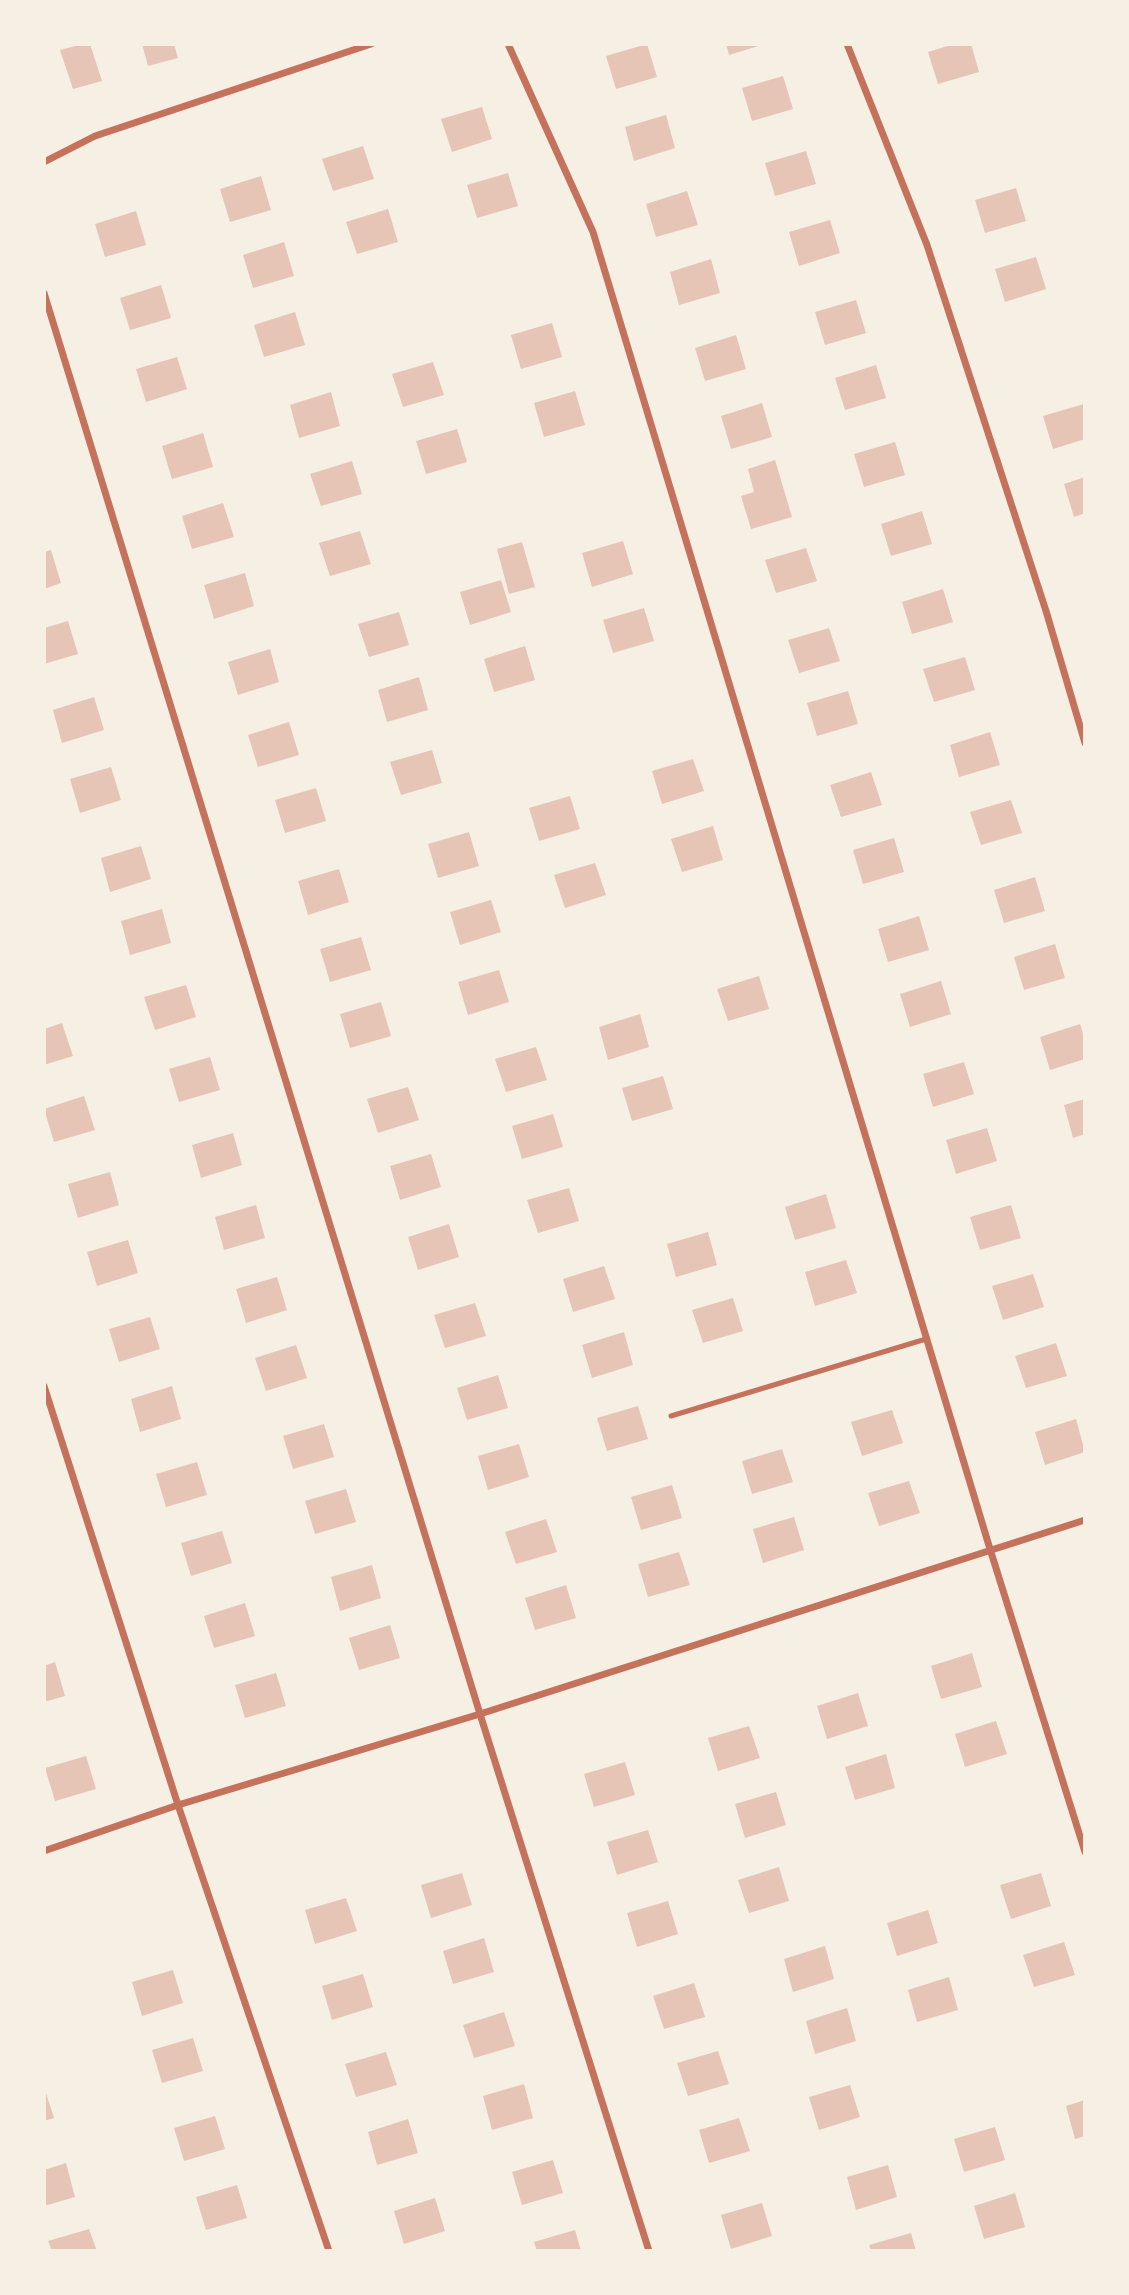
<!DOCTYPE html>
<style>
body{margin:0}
#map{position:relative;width:1129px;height:2295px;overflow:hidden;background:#f6efe4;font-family:Signika,sans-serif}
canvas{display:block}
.frame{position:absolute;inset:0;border:46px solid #f6efe4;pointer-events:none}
</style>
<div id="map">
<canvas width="1129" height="2295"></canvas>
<div class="frame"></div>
</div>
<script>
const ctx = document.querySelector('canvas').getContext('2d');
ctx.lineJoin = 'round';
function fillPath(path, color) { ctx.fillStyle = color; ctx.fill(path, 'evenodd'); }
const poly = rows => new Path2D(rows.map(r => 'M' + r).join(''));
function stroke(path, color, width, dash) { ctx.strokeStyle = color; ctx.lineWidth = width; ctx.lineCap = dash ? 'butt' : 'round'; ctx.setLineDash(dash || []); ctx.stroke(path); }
const building = poly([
 [83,44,90,44,102,81,73,89,60,50],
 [142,44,174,44,178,58,148,66],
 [647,44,657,77,616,89,606,56],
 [726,44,765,44,729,55],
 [954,44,971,44,979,72,938,84,928,52],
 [783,76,793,109,752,121,742,88],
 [482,107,492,139,452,152,441,119],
 [666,115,675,148,634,161,625,127],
 [363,146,374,179,333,191,322,159],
 [806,151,816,184,775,196,765,163],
 [508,173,518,206,477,218,467,185],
 [261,176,271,210,230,222,220,189],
 [1016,188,1026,221,985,233,975,200],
 [687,191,698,225,656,237,646,204],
 [388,209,398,242,357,254,346,222],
 [136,211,146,245,105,257,95,224],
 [830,220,840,253,799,266,789,232],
 [284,242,294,276,253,288,243,255],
 [1036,257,1046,289,1005,302,995,269],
 [711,259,720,293,679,305,670,272],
 [161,285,171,318,130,330,120,298],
 [856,300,866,333,825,345,815,312],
 [295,312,305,345,264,357,254,325],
 [552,323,562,357,521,369,511,335],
 [736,335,746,369,705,381,695,348],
 [177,357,187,389,146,402,136,369],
 [433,362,444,395,403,407,392,374],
 [876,365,886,398,845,410,835,378],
 [575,391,585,425,544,437,534,403],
 [331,392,340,426,299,438,290,405],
 [762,403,772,437,731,449,721,416],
 [1084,404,1085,439,1053,449,1043,416],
 [457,429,467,462,426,474,416,441],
 [203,433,213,467,172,479,162,446],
 [895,442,905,475,864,487,854,454],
 [775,460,792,517,751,529,741,496,754,492,748,469],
 [352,461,362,494,321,506,310,474],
 [1085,477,1085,513,1074,517,1064,484],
 [223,503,234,537,192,549,182,516],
 [922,511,932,544,891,556,881,524],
 [360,531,371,564,330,576,319,543],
 [623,541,633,574,592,587,582,553],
 [522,542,535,587,509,594,497,549],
 [806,548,817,581,776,593,765,560],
 [51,550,61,583,44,589,44,552],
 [245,573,254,606,214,619,204,585],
 [501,580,511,612,470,625,460,592],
 [943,589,953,622,912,634,902,602],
 [644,608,654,641,613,653,603,620],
 [399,612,409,645,369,657,358,624],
 [68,621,78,654,44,664,44,628],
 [829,628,840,661,799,673,788,640],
 [525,646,535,680,494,692,484,659],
 [270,649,279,682,238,695,228,662],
 [965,657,975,690,934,702,923,669],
 [419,677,428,710,387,722,378,690],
 [848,691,858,724,817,736,807,703],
 [94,697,104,730,62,743,53,710],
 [289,722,299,755,258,767,248,735],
 [990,732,1000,765,959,777,950,745],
 [432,750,442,783,401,795,390,762],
 [693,759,704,791,662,804,652,771],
 [111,767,121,800,80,813,70,779],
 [871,772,882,805,841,817,830,785],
 [316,788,326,821,285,833,275,800],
 [570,796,580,829,539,841,529,808],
 [1011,800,1022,833,981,845,970,812],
 [713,826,723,860,682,872,671,839],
 [469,832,479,866,438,878,428,844],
 [894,838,904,872,863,884,853,850],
 [141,846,151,879,110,892,101,858],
 [595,863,606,895,565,908,554,875],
 [339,869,349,902,308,915,298,881],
 [1035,877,1045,911,1004,923,994,890],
 [491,900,501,932,460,945,450,912],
 [162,909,171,943,130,955,121,921],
 [919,916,929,950,888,962,878,929],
 [361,937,371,970,330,982,320,949],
 [1055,944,1065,978,1024,990,1014,957],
 [499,970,509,1002,468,1015,458,982],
 [759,976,769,1009,728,1021,717,989],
 [941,981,951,1014,910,1027,900,994],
 [186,985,196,1017,155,1030,144,997],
 [381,1002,391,1036,350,1048,340,1014],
 [640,1014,649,1047,608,1060,599,1027],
 [62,1023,73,1056,44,1065,44,1029],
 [1080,1024,1085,1040,1085,1059,1050,1070,1040,1037],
 [536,1047,547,1080,506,1092,495,1059],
 [210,1057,220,1090,179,1102,169,1069],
 [964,1062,974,1094,933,1107,923,1074],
 [663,1076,673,1109,632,1121,622,1088],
 [408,1087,419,1120,378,1133,367,1099],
 [84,1096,95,1130,54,1142,44,1109],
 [1085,1099,1085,1134,1073,1138,1064,1105],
 [553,1114,563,1147,522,1159,512,1126],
 [987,1128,997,1161,956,1174,946,1140],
 [233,1133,242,1165,201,1178,192,1145],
 [431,1154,441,1187,400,1200,390,1166],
 [110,1172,119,1205,78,1218,68,1184],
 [569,1188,579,1221,538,1233,527,1200],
 [826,1194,836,1228,795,1240,785,1207],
 [256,1205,265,1238,224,1250,215,1217],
 [1011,1205,1021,1238,980,1250,970,1217],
 [449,1224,459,1257,418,1270,408,1237],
 [708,1232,717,1265,676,1277,667,1244],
 [128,1240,138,1273,97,1286,87,1252],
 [846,1260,857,1293,815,1306,805,1272],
 [604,1266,615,1299,573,1312,563,1279],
 [1033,1274,1044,1307,1003,1320,992,1286],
 [277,1277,287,1310,246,1323,236,1289],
 [733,1298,743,1331,703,1343,692,1310],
 [475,1303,486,1336,445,1348,434,1315],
 [150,1317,160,1349,119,1362,109,1329],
 [624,1332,633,1365,592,1378,582,1345],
 [1056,1343,1067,1376,1026,1388,1015,1356],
 [296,1345,307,1378,266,1391,255,1358],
 [498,1375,508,1408,467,1420,457,1388],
 [172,1386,181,1419,140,1432,131,1399],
 [638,1406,648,1439,607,1451,597,1418],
 [892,1410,903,1443,862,1456,851,1422],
 [1076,1419,1085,1452,1045,1465,1035,1432],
 [324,1424,334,1457,293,1469,283,1436],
 [519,1444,529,1477,488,1490,478,1456],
 [782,1449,793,1482,752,1494,742,1461],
 [197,1462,207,1495,166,1507,156,1474],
 [909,1481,920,1513,879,1526,868,1493],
 [672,1485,682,1518,641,1530,631,1497],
 [346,1489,356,1522,315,1534,305,1501],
 [794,1517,804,1550,763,1563,753,1529],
 [546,1519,557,1552,516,1564,505,1532],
 [222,1531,232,1563,191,1576,181,1543],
 [679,1552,690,1585,648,1597,638,1564],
 [372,1565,381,1598,340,1611,331,1577],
 [566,1585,576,1618,535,1630,525,1598],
 [245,1603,255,1636,214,1648,204,1616],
 [390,1625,400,1658,359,1670,349,1638],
 [972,1653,982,1687,941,1699,931,1666],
 [55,1662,65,1696,44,1702,44,1666],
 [276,1673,286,1706,245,1718,235,1685],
 [858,1693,868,1726,827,1739,817,1706],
 [996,1721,1007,1754,965,1767,955,1734],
 [749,1726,760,1758,718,1771,708,1738],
 [886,1754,895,1788,855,1800,845,1767],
 [86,1756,96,1789,55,1801,45,1768],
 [625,1762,635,1795,594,1807,584,1774],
 [776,1792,786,1825,745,1838,735,1804],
 [648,1830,658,1862,617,1875,607,1842],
 [779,1867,789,1901,749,1913,738,1880],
 [462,1873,472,1905,431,1918,421,1885],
 [1041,1873,1051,1906,1011,1919,1000,1885],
 [346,1898,357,1931,315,1944,305,1910],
 [668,1901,678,1934,637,1947,627,1913],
 [928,1910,938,1943,897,1956,887,1923],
 [484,1938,494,1972,453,1984,443,1951],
 [1064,1942,1075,1975,1034,1987,1023,1955],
 [825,1946,834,1979,793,1992,784,1959],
 [173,1970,183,2003,142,2016,132,1982],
 [363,1974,373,2007,332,2020,322,1986],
 [949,1977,958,2010,917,2022,908,1990],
 [694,1983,705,2017,664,2029,653,1996],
 [847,2008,856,2041,815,2054,806,2021],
 [504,2012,515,2046,474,2058,463,2025],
 [193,2038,203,2071,162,2083,152,2050],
 [718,2051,729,2084,688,2096,677,2063],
 [386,2052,397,2085,356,2097,345,2064],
 [524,2084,533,2118,492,2130,483,2096],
 [850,2085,860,2117,819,2130,809,2097],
 [44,2087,54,2118,44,2121],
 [1085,2100,1085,2136,1075,2139,1066,2106],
 [215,2116,225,2149,184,2161,174,2128],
 [739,2118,750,2151,709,2163,699,2130],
 [408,2119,418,2153,377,2165,368,2132],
 [995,2127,1005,2160,964,2172,954,2139],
 [553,2160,563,2193,522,2205,512,2172],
 [66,2163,75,2197,44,2206,44,2170],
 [888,2165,897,2197,856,2210,847,2177],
 [237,2185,247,2218,206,2230,196,2197],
 [1015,2193,1025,2227,984,2239,974,2206],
 [435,2198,445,2231,404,2244,394,2211],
 [762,2203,772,2236,731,2249,721,2215],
 [89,2229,97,2251,52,2251,48,2241],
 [575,2230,581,2251,537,2251,534,2242],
 [911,2233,916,2251,871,2251,869,2245]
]);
const service = poly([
 [671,1416,926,1339]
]);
const minor = poly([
 [508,44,593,232,990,1549,1085,1852],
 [847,44,927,245,1046,611,1085,743],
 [44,162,95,136,371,44],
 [44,293,480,1714,649,2251],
 [44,1386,178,1805,329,2251],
 [44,1851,178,1805,480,1714,1085,1520]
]);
fillPath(building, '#e6c5b7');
stroke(service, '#c5725c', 5);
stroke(minor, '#c5725c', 7);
</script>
